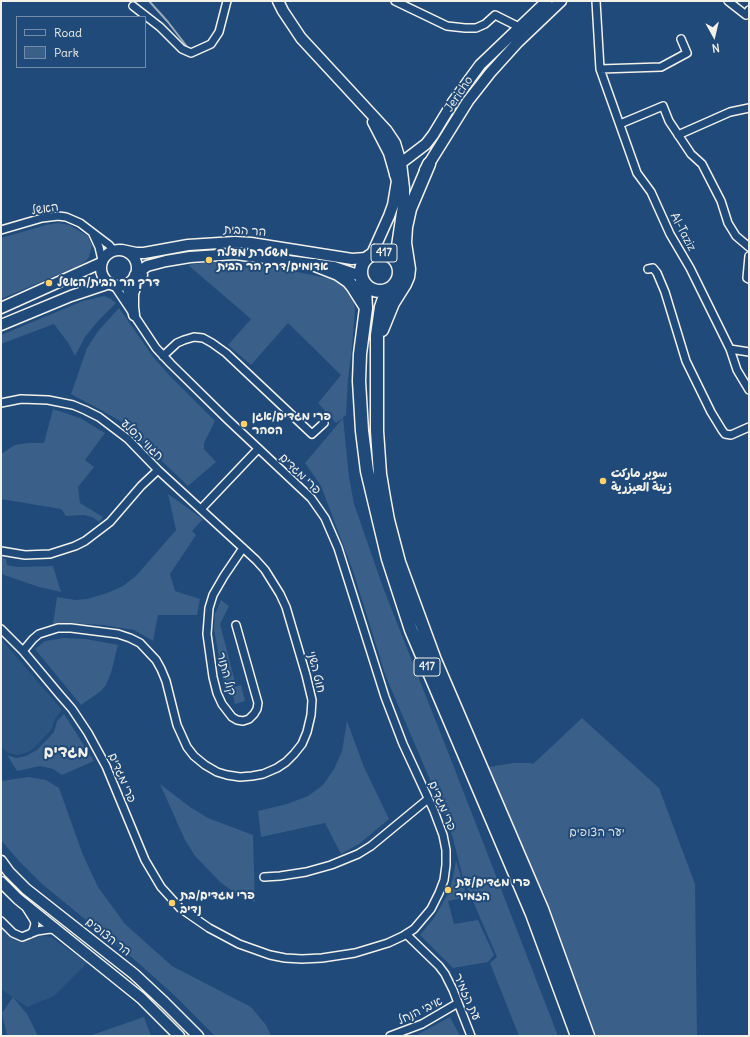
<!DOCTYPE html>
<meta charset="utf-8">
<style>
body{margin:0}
#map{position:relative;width:750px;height:1037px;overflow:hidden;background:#1f4a7a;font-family:Delius,sans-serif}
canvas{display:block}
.frame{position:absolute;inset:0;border:2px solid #f4f1e8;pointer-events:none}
.legend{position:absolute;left:16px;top:16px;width:130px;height:52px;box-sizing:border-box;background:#1f4a7a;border:1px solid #748da6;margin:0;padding:5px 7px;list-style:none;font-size:12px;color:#f4f1e8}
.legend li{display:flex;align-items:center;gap:8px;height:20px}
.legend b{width:20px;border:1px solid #748da6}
.north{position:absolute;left:694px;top:16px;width:40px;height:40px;-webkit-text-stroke:3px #1f4a7a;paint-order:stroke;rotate:172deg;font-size:11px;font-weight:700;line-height:16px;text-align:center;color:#f4f1e8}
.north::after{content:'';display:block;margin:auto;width:14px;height:18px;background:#f4f1e8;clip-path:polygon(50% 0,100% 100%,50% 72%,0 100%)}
</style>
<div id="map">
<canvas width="750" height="1037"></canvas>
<div class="frame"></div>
<ul class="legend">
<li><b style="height:5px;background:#1f4a7a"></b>Road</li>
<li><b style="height:11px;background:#3a5f88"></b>Park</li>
</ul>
<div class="north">N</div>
</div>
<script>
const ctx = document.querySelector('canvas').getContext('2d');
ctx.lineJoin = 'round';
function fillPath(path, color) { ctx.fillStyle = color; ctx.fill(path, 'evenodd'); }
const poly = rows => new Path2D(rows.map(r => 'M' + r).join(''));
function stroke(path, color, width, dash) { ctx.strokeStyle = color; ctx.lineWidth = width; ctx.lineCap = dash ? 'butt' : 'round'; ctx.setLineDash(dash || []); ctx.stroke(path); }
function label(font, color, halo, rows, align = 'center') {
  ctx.font = font + ' Delius,"Playpen Sans Arabic","Playpen Sans Hebrew",sans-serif'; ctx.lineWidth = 4; ctx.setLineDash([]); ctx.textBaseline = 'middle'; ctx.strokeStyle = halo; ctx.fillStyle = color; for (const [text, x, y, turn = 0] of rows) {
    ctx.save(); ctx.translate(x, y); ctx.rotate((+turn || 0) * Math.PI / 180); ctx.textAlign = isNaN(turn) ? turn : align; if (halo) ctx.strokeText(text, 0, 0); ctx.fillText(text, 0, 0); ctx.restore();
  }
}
const built = poly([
 [1,639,62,710,56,717,51,730,34,748,26,753,17,755,8,753,1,747],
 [1,924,22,941,42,936,51,937,87,963,54,996,27,1007,1,989]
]);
const green = poly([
 [59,223,69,225,88,236,92,246,89,257,86,261,78,266,1,299,1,238,46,225],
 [224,260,252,263,333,279,341,282,349,289,353,297,355,308,352,348,348,379,346,415,343,417,349,477,354,504,384,590,450,757,558,1036,519,1036,490,963,497,957,463,878,452,835,443,810,386,677,353,571,321,486,305,463,343,418,336,423,318,403,341,375,288,323,251,365,228,345,251,319,188,265],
 [104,296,111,299,116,303,98,321,85,337,75,356,69,344,54,324,1,344,1,335,83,301],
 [119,308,154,358,170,376,215,421,204,443,204,449,216,462,188,486,120,421,101,410,71,394,87,348,99,330],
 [53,409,80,418,105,433,85,460,94,467,78,487,80,503,103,517,99,522,92,517,84,515,66,516,61,509,1,499,1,454,15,445,28,443,44,443],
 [168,494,203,519,192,531,196,535,170,574,175,591,200,599,197,615,158,615,153,641,134,630,103,625,69,623,53,624,57,597,75,600,87,599,107,593,123,586,136,576,176,530],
 [1,557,6,559,7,565,17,567,53,566,61,592,39,587,4,575,1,573],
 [221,600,229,606,220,624,235,682,224,685,214,629,215,614],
 [64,638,86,639,118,645,111,673,106,685,101,691,81,705,35,649,45,641],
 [241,685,245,701,235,704,231,688],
 [64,714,94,761,62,775,53,769,40,766,17,771,7,755,16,758,26,756,37,750,54,732,57,721],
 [582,718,659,788,695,884,697,1036,596,1036,567,962,545,895,523,851,489,767,513,763,530,763,533,764],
 [347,721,364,767,389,819,359,844,341,854,325,823,261,837,258,811,287,804,308,796,323,785,334,769,342,751],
 [29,777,46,780,59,788,83,855,98,887,125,924,172,966,251,1007,266,1025,271,1036,215,1036,174,995,136,961,42,884,19,861,1,840,1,781],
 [160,784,190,807,208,818,253,835,255,902,235,893,220,882,195,856,185,840],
 [456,860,467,897,448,901,454,924,478,920,494,955,488,962,453,968,420,935,434,918,449,892,453,877],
 [13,997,27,1014,38,1036,7,1036,2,1013],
 [144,1017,151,1036,89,1036],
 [450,1017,460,1036,415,1036]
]);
const stream = poly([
 [149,1,168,22,188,48]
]);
const minor = poly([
 [395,1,447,26,465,28,476,28,485,24,495,15,519,27],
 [596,1,600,69,637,173,651,192,670,234,690,268,730,349,749,352],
 [728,1,746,15,749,10],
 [133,6,160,27,182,49,191,53,211,44,219,32,227,1],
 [600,69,661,67,687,53,681,39],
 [620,124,663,106,669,121,691,154,702,164,721,201,728,223,736,236,749,247],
 [678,135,730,112,749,108],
 [1,230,42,218,58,216,66,217,80,223,109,245,114,251],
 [93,234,99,247,102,260],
 [749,256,747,278,749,279],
 [648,269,653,268,657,273,665,292,686,361,711,412,722,430,725,434,731,435,749,427],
 [129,304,127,291,131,280],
 [730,349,737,370,749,390],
 [163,356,177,343,184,340,194,337,203,338,212,343,226,353,312,434,324,423],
 [1,403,21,399,48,400,73,405,85,410,99,417,128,439,158,470,256,560,265,570,280,594,286,607,306,675,312,700,311,715,307,732,302,744,294,754,286,762,277,768,263,774,252,776,240,777,227,775,217,772,205,765,194,756,187,747,177,725,166,681,161,669,156,660,140,643,130,638,118,634,71,628,58,628,39,634,33,639,23,651],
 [201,509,258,449],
 [1,551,25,555,50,554,75,546,85,541,110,522,141,486,158,470],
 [236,625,258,703,257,709,254,714,249,719,243,721,237,720,232,717,222,704,217,693,213,677,207,634,209,608,213,595,224,576,243,548],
 [1,629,23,651,59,694,72,709,88,733,106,766,145,860,161,887,180,908,209,928,239,944,270,955,285,958,302,959,322,958,355,953,388,943,403,936,414,929,431,909,439,893,444,880,446,865,446,850,443,835,434,811,403,744,385,697,338,548,325,518,311,498,227,419,171,364,156,348,114,285],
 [264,877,280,876,306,872,331,865,358,854,371,846,428,799],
 [27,909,34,920,35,924,33,931,30,934],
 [1,921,13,933,22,937,37,931,50,929,57,930],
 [406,934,439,966,445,974,453,990,471,1036],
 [390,1036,422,1024,458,1003]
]);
const secondary = poly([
 [278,1,283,11,301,38,387,131,395,143,401,163,404,188,404,199,397,246,398,265],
 [425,170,468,101,490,73,518,42,561,1],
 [395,175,401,163,426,144,433,135,453,102,480,65,547,1],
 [122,250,136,253,144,253,188,245,235,242,251,243,352,259,366,258],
 '101 268a18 18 0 1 1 36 0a18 18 0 1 1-36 0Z',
 [372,254,389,216,393,205,397,181,389,153,373,122],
 [135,275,147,266,166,261,190,257,235,254,334,267,361,276],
 [1,308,101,263],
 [134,315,133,307,133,294,136,285,142,275],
 [1,325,71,296,110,283],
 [1,861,9,872,26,889,134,974,165,1003,198,1036],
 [1,882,18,899,141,998,179,1036]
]);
const primary = poly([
 '361 272a19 19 0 1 1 38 0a19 19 0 1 1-38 0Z',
 [315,265,338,274,348,281,353,287,365,306],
 [362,280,365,290,366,308,360,354,359,381,362,431,367,471,388,559,411,630,532,914,577,1036],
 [387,290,381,307,377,335,377,431,380,474,384,498,388,520,399,562,435,660,542,909,588,1036],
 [382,330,393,303,405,284,408,277,409,269,405,243,406,227,410,209,429,164]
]);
const markers = [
 [209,260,4,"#ffd166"],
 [49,283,4,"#ffd166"],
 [244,424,4,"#ffd166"],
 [603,481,4,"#ffd166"],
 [448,890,4,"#ffd166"],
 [172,903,4,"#ffd166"]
];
const shields = [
 [384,253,26],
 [427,667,26]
];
const shieldNames = [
 ["417",384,253],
 ["417",427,667]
];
const streetNames = [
 ["Jericho",459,94,-56],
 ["האשל",45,209,-8],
 ["הר הבית",245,231,4],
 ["Al-Taziz",683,232,62],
 ["חגווי הסלע",142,440,44],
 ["פרי מגדים",300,474,44],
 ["חוט השני",316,672,76],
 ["קול התור",226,674,75],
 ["פרי מגדים",122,778,67],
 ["פרי מגדים",442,806,67],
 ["הר הצופים",108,937,38],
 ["עת הזמיר",467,997,66],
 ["איבי הנחל",420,1011,-26]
];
const poiNames = [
 ["משטרת מעלה",217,253],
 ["אדומים/דרך הר הבית",217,267],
 ["דרך הר הבית/האשל",57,283],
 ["פרי מגדים/אגן",252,417],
 ["הסהר",252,431],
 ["سوبر ماركت",611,474],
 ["زينة العيزرية",611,488],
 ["פרי מגדים/עת",456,883],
 ["הזמיר",456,897],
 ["פרי מגדים/בת",180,896],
 ["נדיב",180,910]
];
const parkNames = [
 ["יער הצופים",597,833]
];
const districtNames = [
 ["מגדים",66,752]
];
fillPath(built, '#2d5581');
fillPath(green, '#3a5f88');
stroke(stream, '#9cacbb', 2);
stroke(minor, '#f4f1e8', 10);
stroke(secondary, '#f4f1e8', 13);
stroke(primary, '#f4f1e8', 15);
stroke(minor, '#1f4a7a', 7);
stroke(secondary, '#1f4a7a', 10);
stroke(primary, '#1f4a7a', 12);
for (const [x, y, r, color] of markers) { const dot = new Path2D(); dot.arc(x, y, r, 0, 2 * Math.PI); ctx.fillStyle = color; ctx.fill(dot); stroke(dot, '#1f4a7a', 1.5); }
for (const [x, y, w] of shields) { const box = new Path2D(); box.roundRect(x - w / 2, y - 9, w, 18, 3); ctx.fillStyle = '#1f4a7a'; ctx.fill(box); stroke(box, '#f4f1e8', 1); }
label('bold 11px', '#f4f1e8', null, shieldNames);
label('12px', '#f4f1e8', '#1f4a7a', streetNames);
label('bold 12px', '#f4f1e8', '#1f4a7a', poiNames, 'left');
label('12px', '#e1e2de', '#1f4a7a', parkNames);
label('bold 16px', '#f4f1e8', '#1f4a7a', districtNames);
</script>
